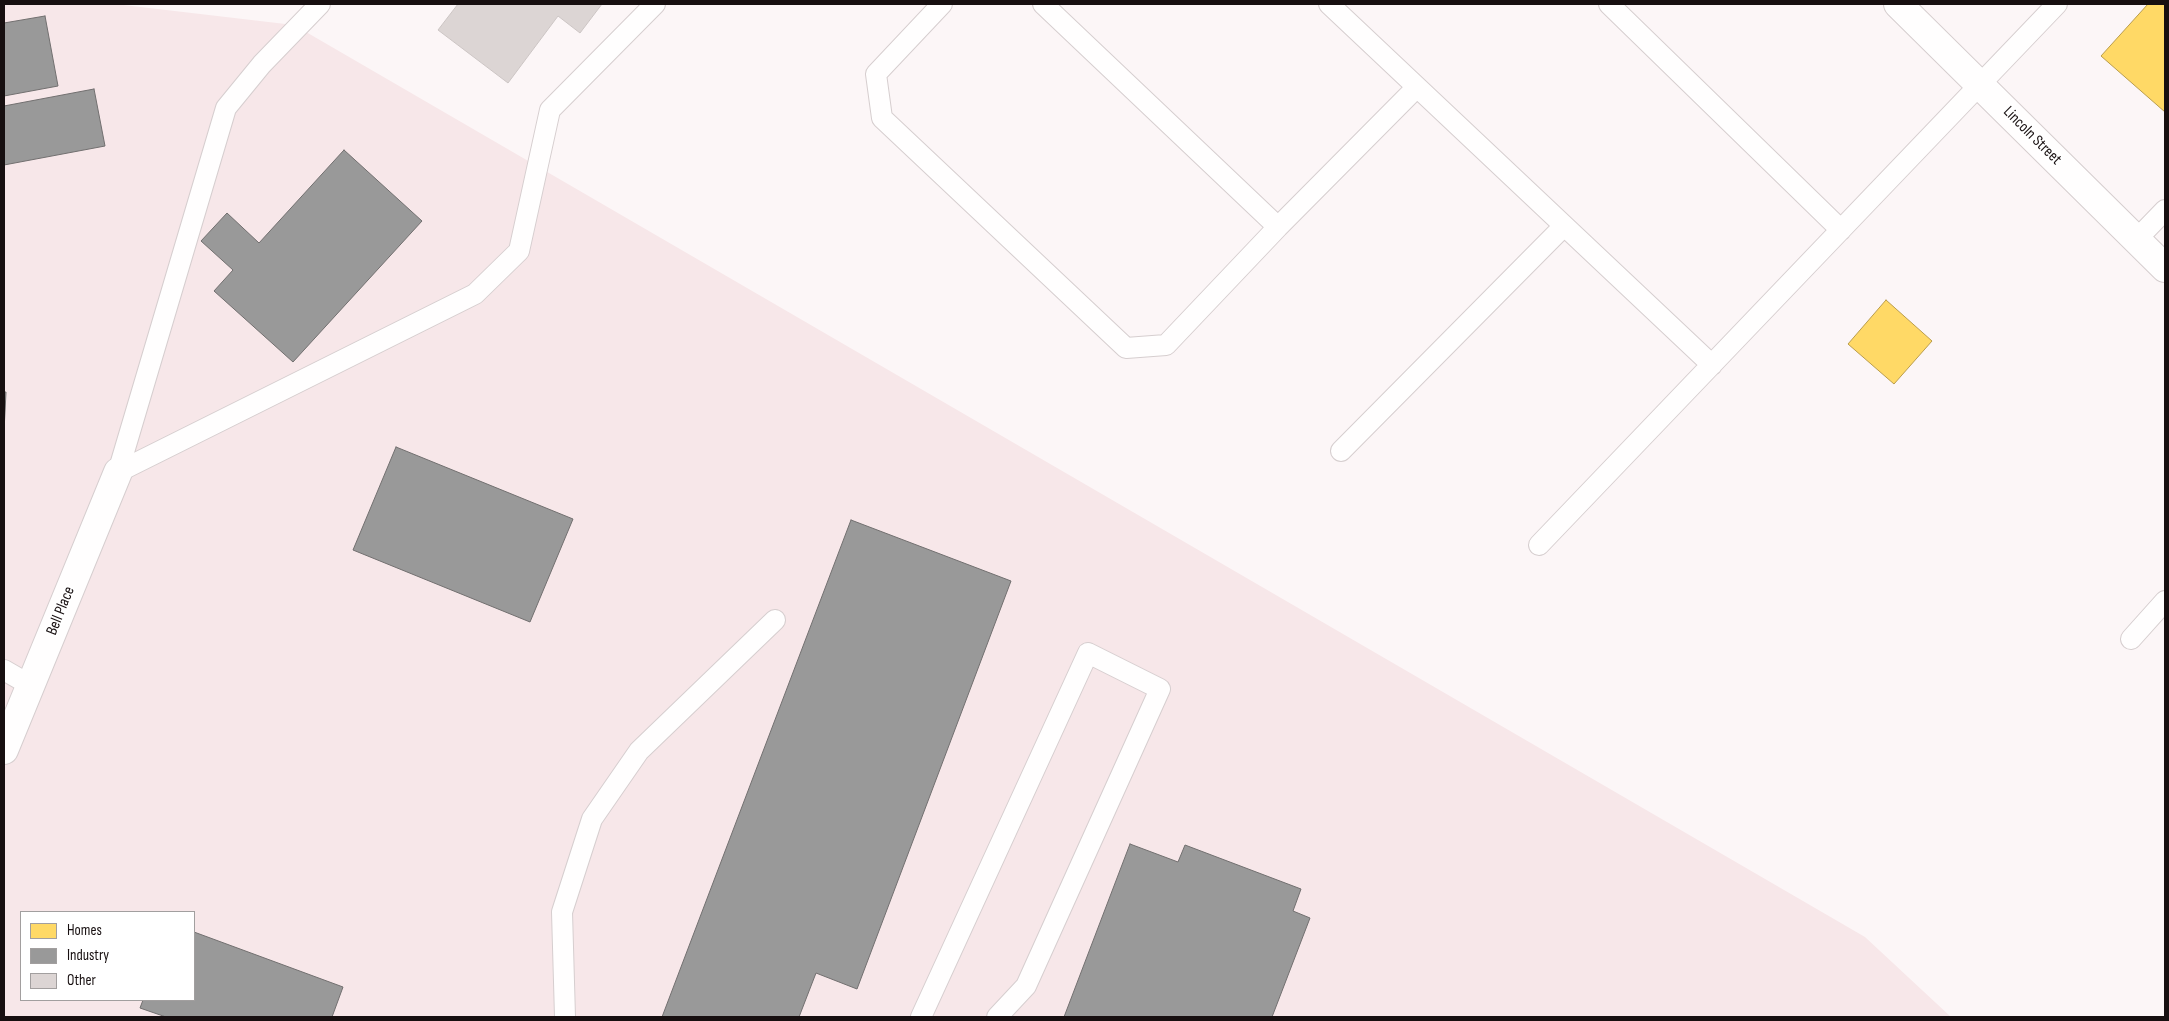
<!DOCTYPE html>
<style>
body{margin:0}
#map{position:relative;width:2169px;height:1021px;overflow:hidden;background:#fcf6f7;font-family:"Sofia Sans Condensed",sans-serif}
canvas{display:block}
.frame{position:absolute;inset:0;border:5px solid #170f10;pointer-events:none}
.legend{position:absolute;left:20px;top:911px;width:175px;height:90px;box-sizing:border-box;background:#fff;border:1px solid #a29f9f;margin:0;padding:6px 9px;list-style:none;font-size:15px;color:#170f10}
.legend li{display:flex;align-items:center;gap:10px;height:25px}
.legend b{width:25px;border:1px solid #a29f9f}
</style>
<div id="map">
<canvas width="2169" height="1021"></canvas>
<div class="frame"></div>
<ul class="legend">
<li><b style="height:14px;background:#ffd966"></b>Homes</li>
<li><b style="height:14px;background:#999"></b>Industry</li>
<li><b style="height:14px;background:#dcd5d4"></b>Other</li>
</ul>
</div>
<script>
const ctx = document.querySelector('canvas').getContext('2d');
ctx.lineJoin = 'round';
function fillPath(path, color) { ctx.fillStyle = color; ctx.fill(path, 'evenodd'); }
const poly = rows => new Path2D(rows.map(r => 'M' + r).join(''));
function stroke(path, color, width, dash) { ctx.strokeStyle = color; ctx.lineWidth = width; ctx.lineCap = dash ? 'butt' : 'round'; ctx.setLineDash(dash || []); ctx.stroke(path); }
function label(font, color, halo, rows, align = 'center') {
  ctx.font = font + ' "Sofia Sans Condensed",sans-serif'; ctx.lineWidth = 5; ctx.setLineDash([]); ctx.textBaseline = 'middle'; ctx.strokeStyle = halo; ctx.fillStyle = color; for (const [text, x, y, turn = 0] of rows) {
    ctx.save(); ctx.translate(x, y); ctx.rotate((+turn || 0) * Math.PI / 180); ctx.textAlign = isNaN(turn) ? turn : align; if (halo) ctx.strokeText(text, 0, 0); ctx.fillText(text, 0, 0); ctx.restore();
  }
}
const built = poly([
 [4,4,115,4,294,25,1865,937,1951,1017,4,1017],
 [21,912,194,912,194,1000,21,1000]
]);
const homes = poly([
 [2148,4,2165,4,2165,112,2101,56,2148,4],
 [1886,300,1932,341,1894,384,1848,344,1886,300]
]);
const industry = poly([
 [45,16,58,86,4,96,4,23,45,16],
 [94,89,105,146,4,165,4,106,94,89],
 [344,150,422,221,293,362,214,291,233,270,201,241,227,213,259,243,344,150],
 [4,392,6,392,4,431,4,392],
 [396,447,573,519,530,622,353,550,396,447],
 [851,520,1011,581,857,989,816,973,799,1017,662,1017,851,520],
 [1130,844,1178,862,1185,845,1301,889,1293,911,1310,918,1272,1017,1064,1017,1130,844],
 [194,932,343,987,332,1017,166,1017,140,1008,143,1000,194,1000,194,932]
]);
const building = poly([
 [458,4,602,4,580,33,558,16,508,83,438,30,458,4]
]);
const service = poly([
 [942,4,876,74,882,118,1126,348,1166,345,1278,227,1417,87],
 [1043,4,1278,227],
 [1329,4,1712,365],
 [1609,4,1841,230],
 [2135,241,2165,210],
 [1341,451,1564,226],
 [118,472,475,294,519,251,550,110,655,4],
 [118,472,226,108,262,64,320,4],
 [1539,545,2057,4],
 [2131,639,2165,601],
 [4,670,30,685],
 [565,1017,562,912,592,819,639,751,775,620],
 [921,1017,1088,653,1160,689,1026,986,997,1017]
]);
const minor = poly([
 [1898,4,2165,268],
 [4,750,118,472]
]);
const streetNames = [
 ["Lincoln Street",2032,136,45],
 ["Bell Place",61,611,-68]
];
fillPath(built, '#f7e7e9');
fillPath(homes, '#ffd966');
stroke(homes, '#b99c4c', 1);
fillPath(industry, '#999');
stroke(industry, '#727070', 1);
fillPath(building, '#dcd5d4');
stroke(building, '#ccc5c4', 1);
stroke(service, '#d6cecf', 22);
stroke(minor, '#d6cecf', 30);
stroke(service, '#fffefe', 20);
stroke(minor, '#fffefe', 28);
label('16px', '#170f10', '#fff', streetNames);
</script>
